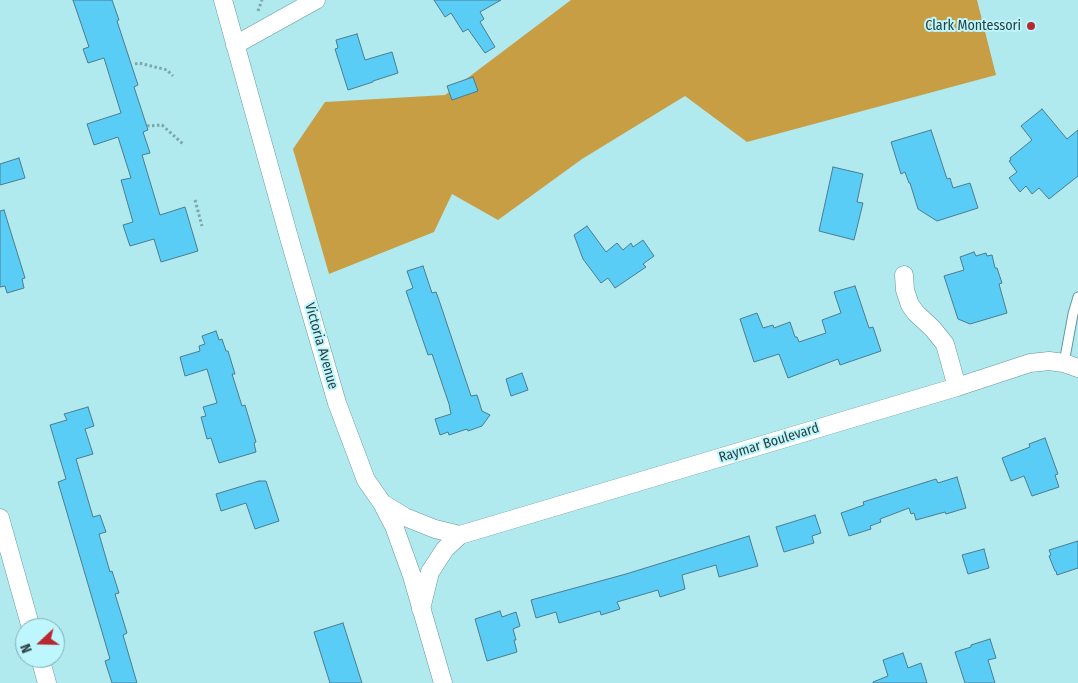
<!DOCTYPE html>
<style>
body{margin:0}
#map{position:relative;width:1078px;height:683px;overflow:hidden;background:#b0e9ee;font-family:"Fira Sans Condensed",sans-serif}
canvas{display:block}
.north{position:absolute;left:15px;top:618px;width:50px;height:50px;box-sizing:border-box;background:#bdf6fc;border:1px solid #82aeb2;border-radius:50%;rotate:249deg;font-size:14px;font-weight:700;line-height:20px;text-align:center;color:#2a4143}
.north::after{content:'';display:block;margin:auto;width:18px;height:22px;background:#b82830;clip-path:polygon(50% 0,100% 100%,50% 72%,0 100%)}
</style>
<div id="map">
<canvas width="1078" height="683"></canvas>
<div class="north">N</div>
</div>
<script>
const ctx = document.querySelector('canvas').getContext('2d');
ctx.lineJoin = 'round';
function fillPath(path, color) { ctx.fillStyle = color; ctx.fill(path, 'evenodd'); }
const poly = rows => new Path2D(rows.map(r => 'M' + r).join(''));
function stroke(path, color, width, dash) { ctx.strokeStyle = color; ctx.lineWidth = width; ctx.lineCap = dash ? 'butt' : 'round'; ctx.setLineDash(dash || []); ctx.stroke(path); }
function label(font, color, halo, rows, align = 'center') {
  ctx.font = font + ' "Fira Sans Condensed",sans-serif'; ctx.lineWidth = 4; ctx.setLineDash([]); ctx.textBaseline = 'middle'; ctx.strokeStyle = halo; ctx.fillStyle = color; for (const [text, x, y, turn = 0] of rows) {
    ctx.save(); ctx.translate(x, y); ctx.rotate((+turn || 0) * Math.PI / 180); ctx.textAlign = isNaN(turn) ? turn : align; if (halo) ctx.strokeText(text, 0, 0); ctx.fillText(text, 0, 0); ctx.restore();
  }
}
const forest = poly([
 [571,0,977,0,996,75,747,142,685,96,582,159,498,220,452,194,434,232,329,274,293,149,325,102,445,95]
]);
const building = poly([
 [73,0,112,0,119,20,117,21,138,85,134,87,148,130,143,132,150,153,142,155,160,215,185,207,198,251,161,262,154,239,130,246,123,225,133,222,121,180,131,178,118,137,94,145,87,124,121,113,104,58,88,63,83,49,89,47,73,0],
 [434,0,501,0,480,12,484,19,480,22,495,47,485,53,468,29,463,32,451,13,445,17,434,0],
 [357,34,365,60,392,52,398,73,373,81,373,82,348,90,335,49,338,48,336,40,357,34],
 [473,77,478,91,452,100,447,86,473,77],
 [1042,109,1067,139,1078,130,1078,176,1049,199,1039,188,1032,194,1026,186,1020,192,1009,178,1017,172,1009,161,1011,160,1010,158,1032,140,1021,126,1042,109],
 [931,130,947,179,950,178,953,188,970,183,978,208,937,221,918,209,910,183,909,183,905,172,901,174,891,142,931,130],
 [19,158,25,178,0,185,0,164,19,158],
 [833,167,863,174,857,202,863,203,854,240,819,231,833,167],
 [4,210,25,278,22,279,24,288,7,293,5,286,0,287,0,211,4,210],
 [587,226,606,252,617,243,623,250,631,243,633,247,643,240,654,256,643,264,646,267,615,288,608,278,601,283,583,259,574,235,587,226],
 [974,252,976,256,986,253,987,256,992,255,995,268,997,268,1002,283,999,284,1007,313,970,324,958,319,944,276,964,270,960,257,974,252],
 [423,266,432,293,436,292,440,303,471,396,477,395,482,411,490,415,482,426,468,431,467,429,449,435,448,432,440,435,435,419,451,414,449,404,432,354,428,355,406,291,413,288,407,271,423,266],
 [855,286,869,328,873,327,881,351,840,365,838,359,788,378,779,354,754,362,740,319,757,313,763,328,773,325,774,328,790,322,795,337,797,337,799,342,826,333,822,320,841,313,834,292,855,286],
 [216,331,219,340,222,339,226,351,228,351,235,374,232,374,242,406,245,405,256,442,254,443,256,452,219,463,211,438,207,439,201,417,206,416,203,407,217,403,207,369,185,376,180,357,200,351,199,346,205,344,202,336,216,331],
 [522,373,528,390,511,396,506,379,522,373],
 [88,407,94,426,85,429,93,454,76,459,93,517,100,515,106,532,99,534,108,565,110,572,112,571,119,593,115,594,127,633,123,635,137,683,112,683,105,661,110,659,58,482,66,479,50,425,67,420,64,414,88,407],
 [1045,438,1058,474,1055,475,1059,487,1032,496,1024,476,1011,481,1002,458,1030,447,1029,444,1045,438],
 [957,477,966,508,946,514,945,512,916,520,914,513,911,514,909,508,880,519,881,522,870,526,871,529,849,536,841,513,864,505,863,502,936,479,938,483,957,477],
 [259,481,266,481,279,521,255,529,246,503,221,511,216,494,259,481],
 [815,515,821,533,812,536,814,543,784,552,776,527,815,515],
 [749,536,758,566,719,577,716,565,682,575,685,589,660,597,658,590,617,602,620,609,601,615,600,611,559,623,556,612,536,618,531,600,626,574,749,536],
 [1078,541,1078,568,1057,575,1056,571,1055,571,1049,556,1051,555,1049,550,1078,541],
 [984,549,989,568,968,574,962,555,984,549],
 [500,611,502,617,516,612,520,626,513,629,516,640,514,640,517,652,487,661,475,619,500,611],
 [343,623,362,683,330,683,314,632,343,623],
 [990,639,996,658,988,660,995,683,965,683,955,652,971,647,971,645,990,639],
 [903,653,908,668,921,663,927,683,873,683,873,682,888,676,883,660,903,653]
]);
const path = poly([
 [258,11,262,0],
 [135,64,139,63,167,70,173,76],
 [147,126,162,125,183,144],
 [195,200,202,226]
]);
const lane = poly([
 [1064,363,1073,314,1078,297]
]);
const street = poly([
 [223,0,288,234,337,403,366,480,382,503,394,526,412,576,443,683],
 [235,45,316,0],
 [904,275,905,290,910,305,916,313,933,329,945,344,957,387],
 [382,503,405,517,435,529,460,535],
 [0,518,31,628],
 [421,609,430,572,445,549,460,535,957,387,1030,363,1049,361,1064,363,1078,368],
 [40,658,47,683]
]);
const markers = [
 [1031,26,5,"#b82830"]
];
const poiNames = [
 ["Clark Montessori",1021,26]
];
const streetNames = [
 ["Victoria Avenue",321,346,74],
 ["Raymar Boulevard",769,443,-17]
];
fillPath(forest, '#c89e45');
fillPath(building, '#59cdf5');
stroke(building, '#4d7c8e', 1);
stroke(lane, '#63999f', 11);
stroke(street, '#63999f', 19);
stroke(path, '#7ba7aa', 3, [2.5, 2.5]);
stroke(lane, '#fff', 9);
stroke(street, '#fff', 18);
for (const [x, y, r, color] of markers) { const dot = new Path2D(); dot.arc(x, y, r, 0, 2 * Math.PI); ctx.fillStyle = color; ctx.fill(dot); stroke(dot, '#bdf6fc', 2); }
label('14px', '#2a4143', '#bdf6fc', poiNames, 'right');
label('14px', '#2a4143', '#bdf6fc', streetNames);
</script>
